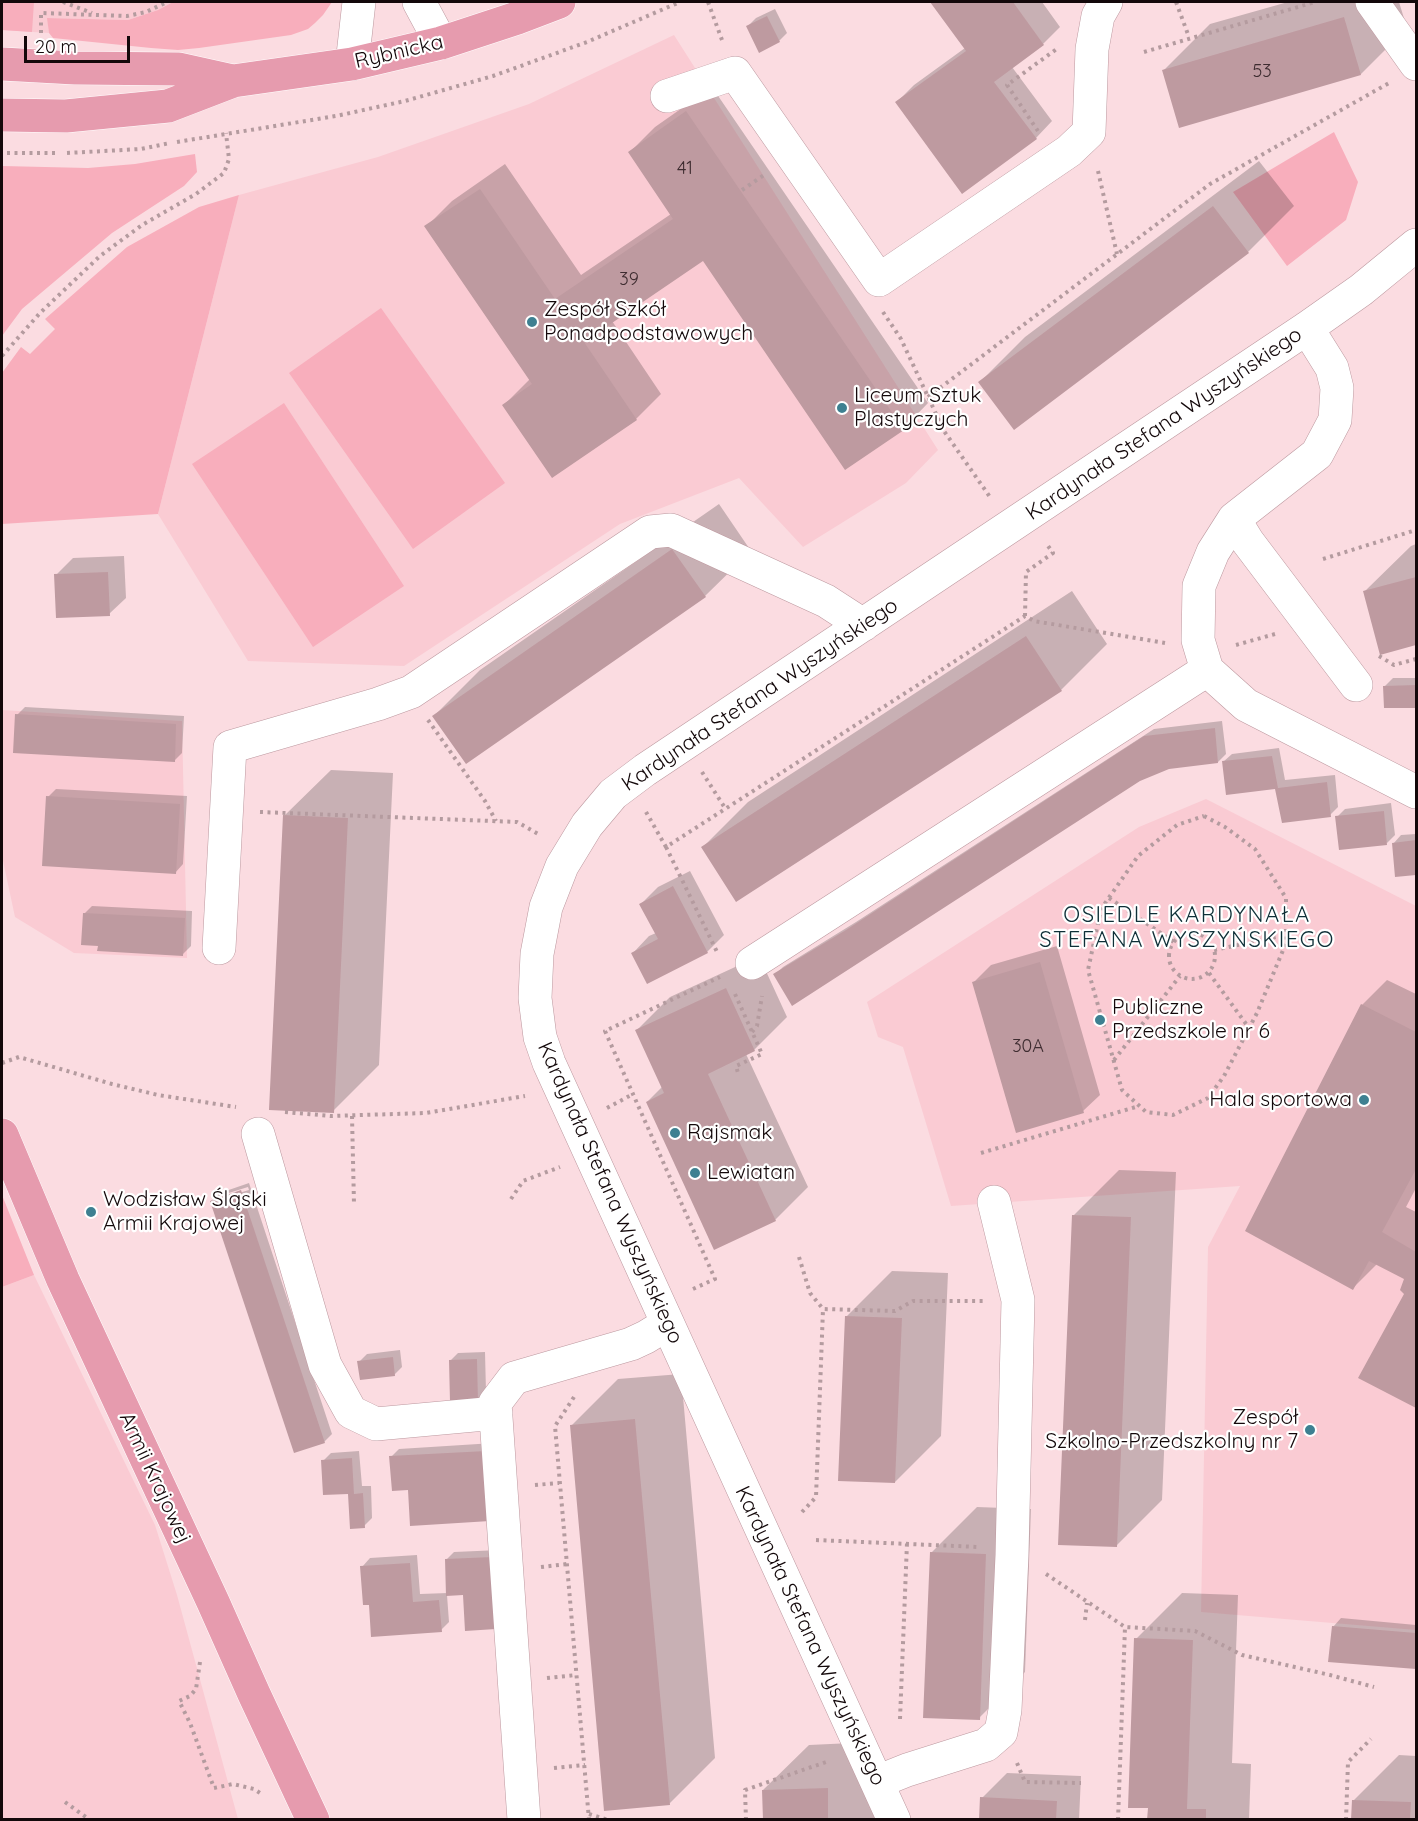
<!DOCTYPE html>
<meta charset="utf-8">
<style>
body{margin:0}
#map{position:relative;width:1418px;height:1821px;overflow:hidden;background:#fbdce1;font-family:Quicksand,sans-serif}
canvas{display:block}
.frame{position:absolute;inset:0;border:3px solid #13080a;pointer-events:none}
.scale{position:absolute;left:24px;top:36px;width:106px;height:27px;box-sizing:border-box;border:3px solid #13080a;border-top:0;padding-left:8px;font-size:18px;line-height:21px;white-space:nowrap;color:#13080a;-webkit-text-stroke:4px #fff;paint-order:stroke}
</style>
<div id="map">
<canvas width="1418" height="1821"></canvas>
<div class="frame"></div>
<div class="scale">20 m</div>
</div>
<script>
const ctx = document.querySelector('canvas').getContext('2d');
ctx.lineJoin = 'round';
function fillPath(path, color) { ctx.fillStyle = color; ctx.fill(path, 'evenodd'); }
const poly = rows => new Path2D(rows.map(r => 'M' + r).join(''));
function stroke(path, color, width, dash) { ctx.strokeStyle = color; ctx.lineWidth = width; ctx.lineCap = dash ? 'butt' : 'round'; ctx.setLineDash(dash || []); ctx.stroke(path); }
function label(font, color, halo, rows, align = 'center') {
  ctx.font = font + ' Quicksand,sans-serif'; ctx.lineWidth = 4.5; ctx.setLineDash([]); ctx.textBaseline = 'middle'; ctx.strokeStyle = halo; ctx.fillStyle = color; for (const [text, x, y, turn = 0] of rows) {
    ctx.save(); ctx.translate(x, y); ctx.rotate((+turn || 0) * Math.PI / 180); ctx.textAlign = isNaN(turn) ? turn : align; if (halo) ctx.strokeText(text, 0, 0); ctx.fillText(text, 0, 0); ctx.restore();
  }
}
const built = poly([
 [2,2,173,2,158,10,128,20,48,18,49,33,2,30],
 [674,35,938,450,906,483,803,547,739,478,620,524,404,666,248,661,158,514,239,195,378,157,529,104],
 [2,710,182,721,187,958,74,953,15,917,2,856],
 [1206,799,1416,906,1416,1630,1201,1612,1208,1247,1240,1186,951,1206,903,1047,878,1037,867,1002,1139,827],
 [34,1275,155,1525,177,1595,238,1819,2,1819,2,1287]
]);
const green = poly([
 [2,2,34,2,32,32,2,30],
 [173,2,332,2,323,15,315,23,308,29,291,35,199,48,178,50,151,48,53,38,49,33,47,18,128,20,158,10],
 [1334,132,1358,182,1346,220,1287,266,1233,192],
 [195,154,197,172,184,186,112,233,22,309,2,336,2,166,88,168,135,164],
 [239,195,158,514,2,524,2,373,21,347,30,354,55,329,45,319,127,247,199,207],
 [381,308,505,483,413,549,289,373],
 [284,403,404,586,313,647,192,464],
 [2,1195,34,1275,2,1287]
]);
const shadow = poly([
 [932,2,1042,2,1060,27,1043,44,1012,67,1052,121,1036,138,897,102,914,85,965,48],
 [1288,2,1399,2,1407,28,1361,74,1180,126,1164,70,1210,24],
 [775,9,787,33,779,41,748,26,756,18],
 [712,87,928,403,903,429,703,259,612,321,661,394,636,419,504,405,530,379,426,227,452,201,505,164,581,275,671,214,630,152,655,127],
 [1259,161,1294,206,1248,252,980,382,1025,337],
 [719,504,751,551,705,596,434,716,480,670],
 [1416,544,1416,644,1381,653,1365,591,1411,546],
 [124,556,126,598,109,614,56,575,73,558],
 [1072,591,1107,644,1061,690,702,848,748,802],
 [1393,678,1416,678,1416,707,1385,707,1385,686],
 [25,707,184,716,182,753,174,761,17,715],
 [1222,721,1226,754,1218,762,1168,768,1139,780,775,975,783,967,856,922,1154,729],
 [1279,748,1285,780,1335,775,1338,807,1330,815,1223,762,1232,754],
 [331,770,393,773,379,1065,333,1111,285,815],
 [56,789,187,796,183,864,175,873,48,797],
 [1391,803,1395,835,1387,843,1337,817,1345,809],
 [1416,834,1416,873,1396,875,1393,844,1401,835],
 [690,871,724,935,707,952,633,953,649,936,656,933,641,904,658,887],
 [92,906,192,911,191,946,183,954,99,944,84,914],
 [1057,946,1100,1095,1083,1111,974,982,991,965],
 [759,956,787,1017,754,1050,746,1054,808,1187,775,1220,647,1102,663,1086,637,1030,670,997],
 [1387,980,1416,994,1416,1188,1406,1207,1416,1212,1416,1407,1360,1377,1405,1294,1406,1278,1377,1264,1353,1288,1362,1005],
 [1119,1170,1176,1172,1162,1500,1116,1546,1073,1216],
 [249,1183,332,1434,324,1442,211,1201,220,1193],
 [248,1187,249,1190,219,1199,219,1196],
 [892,1271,948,1273,941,1436,895,1482,846,1317],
 [400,1350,402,1367,394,1375,359,1362,367,1354],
 [485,1352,486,1392,478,1400,450,1361,458,1353],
 [681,1374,715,1758,669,1804,572,1425,618,1379],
 [494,1443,498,1512,409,1489,391,1457,399,1449],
 [359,1451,362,1486,371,1486,372,1518,364,1526,349,1492,323,1461,331,1453],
 [977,1507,1031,1509,1025,1672,979,1718,931,1553],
 [500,1550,465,1594,447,1595,449,1622,441,1630,370,1603,362,1567,370,1558,417,1555,420,1594,448,1593,446,1560,454,1552],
 [1182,1593,1238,1595,1232,1763,1251,1764,1249,1820,1149,1820,1136,1639],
 [1341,1618,1416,1625,1416,1667,1330,1660,1333,1627],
 [873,1742,875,1820,764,1820,763,1790,809,1745],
 [1399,1755,1416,1756,1416,1820,1352,1820,1353,1801],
 [1007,1773,1081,1776,1079,1820,981,1820,982,1798]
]);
const building = poly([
 [930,2,1013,2,1044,45,994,82,1037,139,962,194,895,102,966,51],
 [767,16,780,42,759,53,746,26],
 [1344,17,1361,75,1179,128,1162,70],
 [686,111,904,430,845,470,703,261,584,342,637,420,552,478,502,405,532,384,424,226,480,189,555,299,673,219,628,152],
 [1213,206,1249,253,1014,430,978,382],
 [672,549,706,597,466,764,432,716],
 [108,572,110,616,56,618,54,574],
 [1416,577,1416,645,1380,655,1363,591],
 [1026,636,1062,691,736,902,701,847],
 [1416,685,1416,708,1384,708,1383,686],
 [15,714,176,724,175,762,13,753],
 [1215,728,1218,763,1169,769,1140,781,792,1006,773,974,846,930,1144,736],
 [1272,756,1278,788,1327,782,1331,817,1282,823,1275,789,1226,795,1222,761],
 [46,796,180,804,176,874,42,866],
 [1384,811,1387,845,1339,850,1335,816],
 [283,815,348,818,334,1113,269,1110],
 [1416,840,1416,875,1395,877,1392,843],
 [673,886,708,953,647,984,631,953,658,939,639,904],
 [83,913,185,918,183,956,97,951,98,946,81,945],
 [1040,962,1084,1113,1016,1133,972,982],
 [726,988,755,1051,708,1074,776,1221,714,1250,646,1102,664,1093,635,1030],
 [1361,1004,1416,1032,1416,1169,1382,1232,1416,1252,1416,1408,1358,1378,1404,1294,1400,1290,1404,1279,1369,1261,1353,1290,1245,1231],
 [241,1190,325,1443,294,1453,210,1201],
 [1072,1215,1131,1217,1117,1547,1058,1545],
 [845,1316,902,1318,895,1483,838,1481],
 [393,1357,395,1376,360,1380,357,1361],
 [477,1359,478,1401,450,1402,449,1360],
 [635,1419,670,1805,604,1811,570,1425],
 [486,1451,490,1521,410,1526,408,1490,392,1491,389,1456],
 [352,1458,354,1494,363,1493,365,1528,350,1529,348,1494,323,1495,321,1460],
 [930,1552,986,1554,980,1720,923,1718],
 [492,1557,496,1629,465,1631,463,1595,446,1596,445,1559],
 [410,1563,413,1602,439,1600,442,1632,371,1637,369,1605,363,1605,360,1566],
 [1332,1626,1416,1633,1416,1669,1328,1662],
 [1134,1638,1193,1640,1187,1809,1206,1809,1206,1820,1147,1820,1148,1808,1128,1808],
 [828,1788,828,1820,763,1820,762,1790],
 [980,1797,1057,1801,1056,1820,979,1820],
 [1352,1800,1411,1802,1410,1820,1351,1820]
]);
const path = poly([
 [63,2,92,13],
 [708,2,722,40],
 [1176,2,1189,37],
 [41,33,41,13,127,16,146,12,167,2],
 [1144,52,1315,2],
 [1038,131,1007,85,1058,48],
 [177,142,336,116,405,101,493,76,587,42,680,2],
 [7,153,56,153],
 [67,153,141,149,170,143],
 [1098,171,1117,254],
 [742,190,764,175],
 [883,312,901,339,944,431,990,497],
 [2,356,40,313,100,256,142,225,196,194,224,173,229,159,226,133],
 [928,397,1210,184,1389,83],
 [1323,559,1416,530],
 [1025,616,1026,572,1053,553,1046,543],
 [1236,645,1275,634],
 [1379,656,1394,665,1416,659],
 [428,720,485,801,496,821],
 [702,772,725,808],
 [260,812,517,822,540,835],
 [646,812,666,847,1025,616,1034,621,1165,643],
 [1204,816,1225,827,1255,849,1286,898,1286,943,1257,1013,1224,1076,1208,1098,1173,1115,1146,1112,1122,1090,1088,970,1101,909,1138,856,1177,825,1204,816],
 [666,847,718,954],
 [1109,898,1174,942],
 '1169 956a23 23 0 1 1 46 0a23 23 0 1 1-46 0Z',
 [1214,950,1286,935],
 [1209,973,1249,1028],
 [735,994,762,1054,736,1066,738,1073],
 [752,1032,757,1026,762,996],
 [1114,1060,1180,976],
 [2,1063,19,1057,112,1084,158,1095,236,1107],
 [607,1108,633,1094],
 [285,1112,331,1116,426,1113,525,1096],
 [352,1116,354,1204],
 [981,1153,1139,1106],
 [511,1199,523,1181,560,1167],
 [799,1257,810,1293,823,1309,895,1311,913,1301,984,1301],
 [693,1289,715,1279,605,1031,720,977],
 [574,1397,555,1426,589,1820],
 [535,1485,559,1483],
 [802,1512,816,1497,823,1309],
 [816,1540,979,1547],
 [541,1567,567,1564],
 [1046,1574,1125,1627,1195,1631,1242,1655,1330,1675,1374,1687],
 [1085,1620,1087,1603],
 [200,1662,196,1689,190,1696,179,1701,190,1723,214,1788,233,1784,254,1789,260,1793],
 [547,1678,576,1675],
 [900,1719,907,1543],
 [1017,1763,1025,1782,1081,1783],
 [554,1768,585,1765],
 [65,1802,90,1820],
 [589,1814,608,1820],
 [746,1820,745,1790,829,1761],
 [1118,1820,1125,1627],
 [1346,1820,1348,1762,1371,1739]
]);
const minor = poly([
 [419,2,441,43],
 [1372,2,1416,64],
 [352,64,359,2],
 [667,96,735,73,879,280,1069,151,1089,132,1092,49,1098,16,1106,2],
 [1307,328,1332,368,1337,388,1335,420,1317,454,1234,519,1213,552,1199,586,1198,640,1207,670,1246,705,1416,792],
 [1234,519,1248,542,1356,685],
 [219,948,230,747,378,704,411,692,650,532,671,530,826,601,863,625],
 [752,963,1207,670],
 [258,1134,325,1365,351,1412,376,1424,496,1413],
 [877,1782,907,1770,986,1745,1001,1732,1005,1710,1012,1555,1018,1300,994,1202],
 [524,1820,495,1403,514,1378,631,1344,646,1337,667,1324],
 [894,1820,549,1063,540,1037,535,998,537,954,546,907,562,866,587,825,613,794,645,770,1307,328,1361,290,1416,245]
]);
const major = poly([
 [2,64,75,68,179,69,233,81],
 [2,115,66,116,168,106,233,81,352,64,441,43,517,18,559,2],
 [2,1135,63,1280,213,1602,254,1694,313,1820]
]);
const markers = [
 [532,322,6,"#3e8091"],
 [842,408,6,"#3e8091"],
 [1100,1020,6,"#3e8091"],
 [1364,1100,6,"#3e8091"],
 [675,1133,6,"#3e8091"],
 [695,1173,6,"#3e8091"],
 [91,1212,6,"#3e8091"],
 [1310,1430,6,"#3e8091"]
];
const numberNames = [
 ["53",1262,72],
 ["41",685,169],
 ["39",629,280],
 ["30A",1028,1047]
];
const streetNames = [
 ["Rybnicka",399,52,-13],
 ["Kardynała Stefana Wyszyńskiego",1164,424,-34],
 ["Kardynała Stefana Wyszyńskiego",760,695,-34],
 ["Kardynała Stefana Wyszyńskiego",610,1193,66],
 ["Armii Krajowej",155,1478,65],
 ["Kardynała Stefana Wyszyńskiego",810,1636,65]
];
const poiNames = [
 ["Zespół Szkół",544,310],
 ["Ponadpodstawowych",544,334],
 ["Liceum Sztuk",854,396],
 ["Plastyczych",854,420],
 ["Publiczne",1112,1008],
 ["Przedszkole nr 6",1112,1032],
 ["Hala sportowa",1352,1100,"right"],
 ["Rajsmak",687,1133],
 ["Lewiatan",707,1173],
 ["Wodzisław Śląski",103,1200],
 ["Armii Krajowej",103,1224],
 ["Zespół",1298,1418,"right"],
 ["Szkolno-Przedszkolny nr 7",1298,1442,"right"]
];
const neighbourhoodNames = [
 ["OSIEDLE KARDYNAŁA",1187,915],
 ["STEFANA WYSZYŃSKIEGO",1187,940]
];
fillPath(built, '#facbd3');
fillPath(green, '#f8aebc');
fillPath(shadow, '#0003');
fillPath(building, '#be9aa0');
stroke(minor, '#bc989f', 34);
stroke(major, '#fff', 34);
stroke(path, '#b49b9f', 4, [3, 4.5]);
stroke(minor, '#fff', 33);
stroke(major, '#e69bae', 33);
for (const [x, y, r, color] of markers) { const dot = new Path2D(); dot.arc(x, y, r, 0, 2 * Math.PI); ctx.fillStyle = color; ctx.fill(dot); stroke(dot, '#fff', 2); }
label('18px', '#3e2c30', null, numberNames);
label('21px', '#13080a', '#fff', streetNames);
label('21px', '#13080a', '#fff', poiNames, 'left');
ctx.letterSpacing = '1.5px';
label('22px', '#0e2f37', '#fff', neighbourhoodNames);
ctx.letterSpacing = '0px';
</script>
